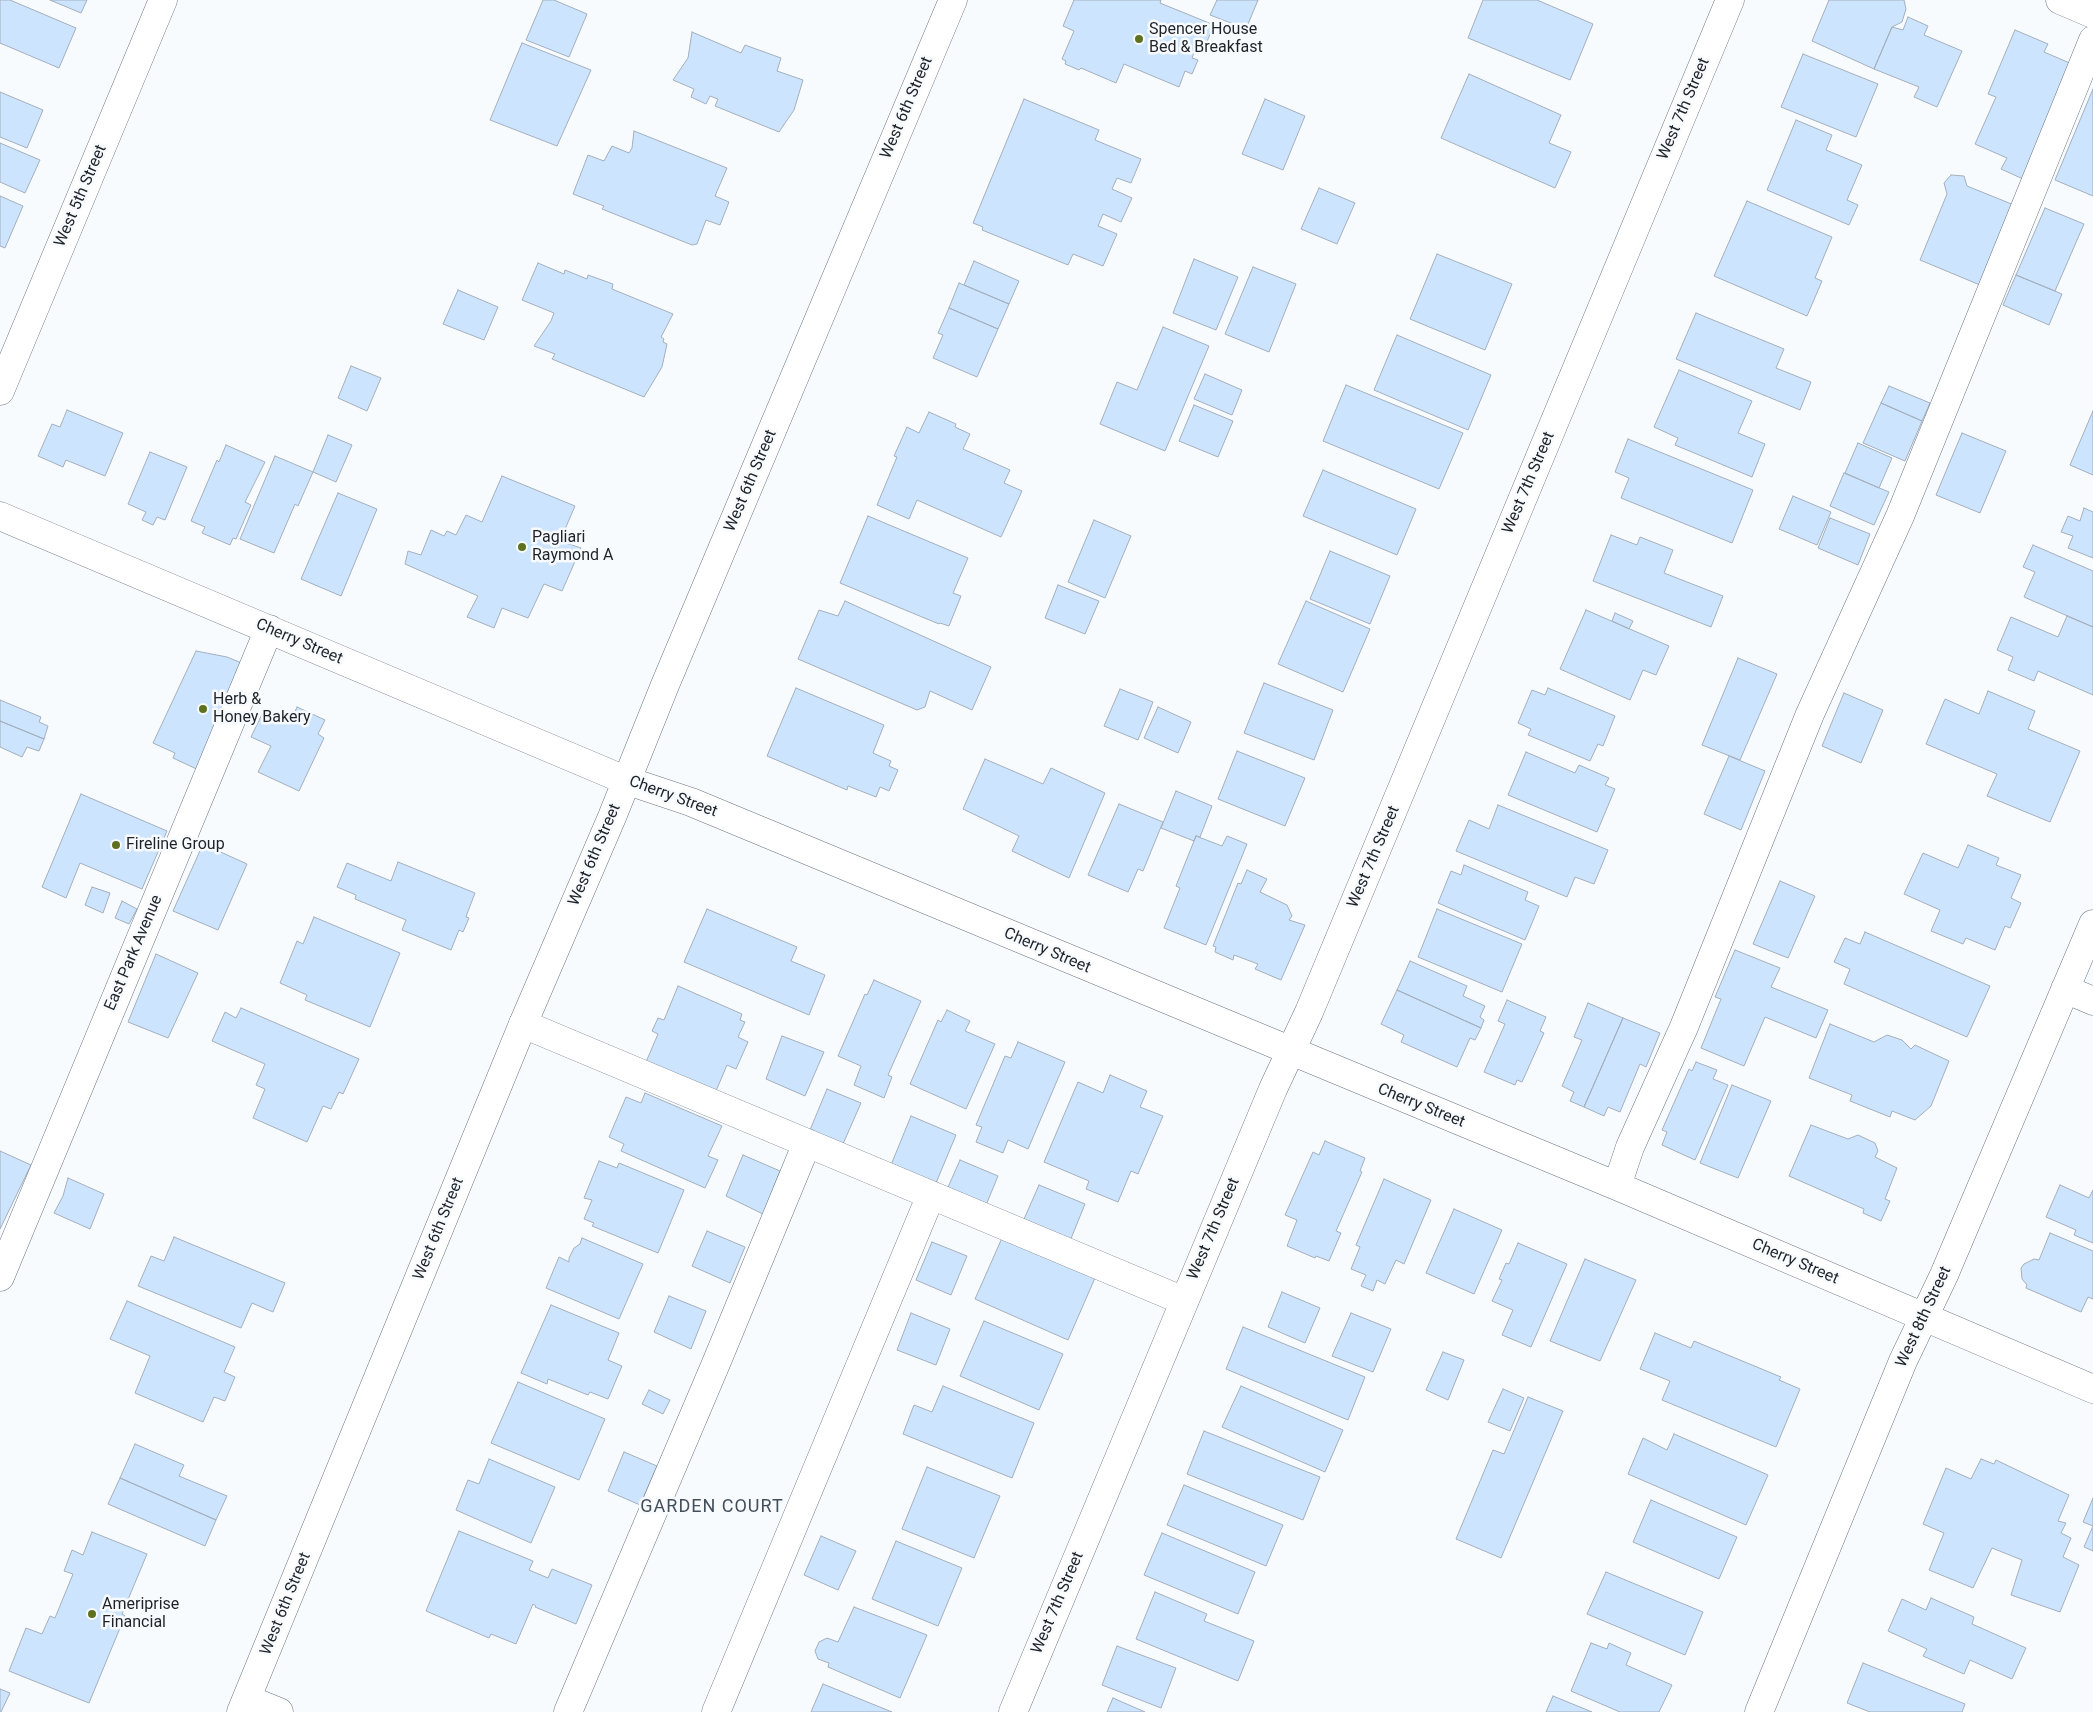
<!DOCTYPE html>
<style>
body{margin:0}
canvas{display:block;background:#f8fbfe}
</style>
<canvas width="2093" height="1712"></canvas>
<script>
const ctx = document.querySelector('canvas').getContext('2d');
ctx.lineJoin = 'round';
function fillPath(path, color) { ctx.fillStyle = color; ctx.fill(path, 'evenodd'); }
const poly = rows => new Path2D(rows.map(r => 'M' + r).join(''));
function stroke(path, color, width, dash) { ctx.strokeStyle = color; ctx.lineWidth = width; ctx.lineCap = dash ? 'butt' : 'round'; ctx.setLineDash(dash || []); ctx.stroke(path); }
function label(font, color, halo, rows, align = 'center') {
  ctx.font = font + ' Roboto,sans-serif'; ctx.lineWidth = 5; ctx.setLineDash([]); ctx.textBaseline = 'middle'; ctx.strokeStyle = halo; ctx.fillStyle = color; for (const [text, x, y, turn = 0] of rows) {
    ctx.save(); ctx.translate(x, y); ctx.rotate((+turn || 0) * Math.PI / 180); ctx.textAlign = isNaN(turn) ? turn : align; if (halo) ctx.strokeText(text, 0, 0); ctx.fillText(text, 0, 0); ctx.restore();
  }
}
const building = poly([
 [0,0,10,0,76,28,59,68,0,43,0,0],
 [50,0,87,0,81,13,50,0],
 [543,0,554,0,587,14,569,57,526,40,543,0],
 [1074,0,1161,0,1160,3,1214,25,1203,51,1196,48,1192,58,1198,60,1192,74,1185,71,1179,87,1124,64,1116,83,1081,68,1079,70,1065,64,1066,61,1062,59,1074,31,1063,26,1074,0],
 [1217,0,1258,0,1246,29,1210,15,1217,0],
 [1483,0,1537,0,1593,24,1570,80,1468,38,1483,0],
 [1829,0,1904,0,1906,9,1902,22,1892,27,1874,69,1812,41,1829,0],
 [1908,17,1928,26,1924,35,1962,51,1937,107,1914,97,1919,87,1874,69,1892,27,1903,30,1908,17],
 [2015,30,2048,44,2044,52,2072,64,2023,179,2001,169,2007,158,1975,144,1996,97,1988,94,2015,30],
 [692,32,741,53,745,45,781,58,777,71,803,80,794,110,779,132,715,106,718,99,710,96,706,104,691,97,694,89,673,80,688,58,692,32],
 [522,43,591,70,557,146,490,120,522,43],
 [1803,54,1878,84,1856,137,1781,107,1803,54],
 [1469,74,1561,115,1549,143,1571,152,1555,188,1441,138,1469,74],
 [2093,89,2093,196,2055,180,2093,89],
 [0,92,43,110,27,148,0,137,0,92],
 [1024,99,1099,130,1095,140,1141,159,1131,183,1117,178,1112,189,1132,198,1121,222,1103,214,1098,226,1117,234,1103,266,1073,254,1068,265,982,230,983,227,973,223,1024,99],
 [1265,99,1305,116,1283,170,1242,154,1265,99],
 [1796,120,1832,135,1826,150,1862,165,1847,200,1858,205,1849,225,1767,190,1796,120],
 [634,131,727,168,715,196,729,202,720,225,706,220,697,244,692,245,602,209,604,206,573,194,588,155,604,161,612,146,629,153,632,148,634,131],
 [0,143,40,160,25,193,0,182,0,143],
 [1951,175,1964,176,1967,186,2014,205,1980,285,1920,260,1947,194,1944,183,1951,175],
 [1319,188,1355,203,1337,244,1301,229,1319,188],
 [0,196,23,206,5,248,0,246,0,196],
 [1747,201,1832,237,1815,278,1822,281,1807,316,1714,276,1747,201],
 [2045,208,2084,224,2055,291,2016,275,2045,208],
 [1437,254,1512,284,1485,350,1410,319,1437,254],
 [1194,259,1238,277,1216,330,1173,313,1194,259],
 [974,261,1019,281,1009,304,964,285,974,261],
 [538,263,564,274,565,270,587,279,588,275,613,284,612,289,673,314,661,337,664,339,663,342,667,344,662,367,644,397,552,359,555,354,534,346,551,321,554,313,522,300,538,263],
 [1253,267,1296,284,1269,352,1225,334,1253,267],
 [2016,275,2062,294,2049,325,2003,305,2016,275],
 [959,283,1009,304,998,329,949,308,959,283],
 [458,290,498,307,484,340,443,324,458,290],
 [949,308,998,329,977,377,933,358,943,335,938,333,949,308],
 [1696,313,1784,349,1776,368,1811,382,1800,410,1676,359,1696,313],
 [1163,327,1209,346,1165,451,1100,424,1117,382,1137,390,1163,327],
 [1397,335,1491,375,1468,430,1374,390,1397,335],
 [351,366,381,378,367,411,338,398,351,366],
 [1679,370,1752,401,1738,433,1765,444,1752,477,1675,445,1678,438,1654,427,1679,370],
 [1205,374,1242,390,1232,415,1194,399,1205,374],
 [1346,385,1463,433,1439,489,1323,441,1346,385],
 [1889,386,1930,403,1922,421,1881,403,1889,386],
 [1881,403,1922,421,1905,461,1863,443,1881,403],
 [1194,405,1233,421,1218,457,1179,441,1194,405],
 [67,410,123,433,105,476,66,460,63,467,38,456,52,424,60,427,67,410],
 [2093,411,2093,475,2070,465,2093,411],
 [929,412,956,424,955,427,970,434,963,449,1010,470,1004,483,1022,491,1001,537,917,500,909,519,877,505,897,457,894,456,907,427,919,433,929,412],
 [1962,433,2006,451,1980,513,1936,495,1962,433],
 [328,435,352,445,336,482,313,472,328,435],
 [1628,439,1753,490,1732,543,1621,498,1629,478,1615,472,1628,439],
 [1858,443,1892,458,1879,488,1845,473,1858,443],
 [226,445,265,462,245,502,251,505,236,539,233,538,230,545,202,533,205,527,191,521,217,460,219,462,226,445],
 [150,452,187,467,165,520,157,517,153,525,142,520,146,512,128,504,150,452],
 [275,456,313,472,298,506,295,504,274,553,240,539,275,456],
 [1323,470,1416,509,1397,555,1303,516,1323,470],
 [1844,473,1889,492,1874,525,1830,506,1844,473],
 [502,476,575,506,560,541,581,548,562,591,544,584,528,618,502,608,494,628,467,617,478,596,405,564,408,551,421,555,431,530,444,536,447,531,456,535,466,515,482,522,502,476],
 [338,493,377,509,341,596,301,579,338,493],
 [1793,496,1831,512,1817,545,1779,529,1793,496],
 [2084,508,2093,512,2093,558,2068,548,2073,536,2061,532,2068,516,2080,521,2084,508],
 [868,516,968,558,953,593,961,596,949,626,940,623,939,624,840,583,868,516],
 [1830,518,1870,534,1858,565,1818,548,1830,518],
 [1094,520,1131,536,1105,598,1068,582,1094,520],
 [1611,535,1637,545,1640,537,1673,550,1664,573,1723,596,1711,627,1593,581,1611,535],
 [2033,545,2093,571,2093,627,2024,597,2035,572,2023,567,2033,545],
 [1330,551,1390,576,1370,624,1310,599,1330,551],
 [1058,585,1099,601,1085,634,1045,618,1058,585],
 [845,601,991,667,972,710,930,691,925,707,917,710,798,659,819,610,838,616,845,601],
 [1306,601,1370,629,1343,692,1278,664,1306,601],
 [1586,610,1669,646,1656,675,1643,670,1630,700,1560,669,1586,610],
 [1615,613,1633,621,1629,629,1612,621,1615,613],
 [2067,616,2093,627,2093,695,2038,671,2034,681,2008,670,2013,657,1997,650,2011,617,2058,637,2067,616],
 [196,651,227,657,249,666,203,772,173,758,175,753,153,743,196,651],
 [1738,658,1777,674,1740,760,1702,745,1738,658],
 [1264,683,1333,710,1314,760,1244,733,1264,683],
 [796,688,884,725,873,753,891,761,889,766,898,770,889,791,880,787,876,797,848,786,847,790,767,756,796,688],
 [1548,688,1615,716,1603,746,1598,744,1590,761,1528,735,1531,729,1518,723,1532,690,1545,695,1548,688],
 [1120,689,1153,702,1138,740,1104,726,1120,689],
 [1988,691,2035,711,2028,729,2080,751,2050,822,1987,796,1997,774,1926,744,1945,699,1979,714,1988,691],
 [1844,693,1883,710,1861,763,1822,746,1844,693],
 [0,700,41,717,39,722,48,726,44,739,0,721,0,700],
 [297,707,325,720,318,734,324,738,299,791,258,772,271,746,251,737,264,710,290,723,297,707],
 [1158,707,1191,722,1178,753,1144,738,1158,707],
 [0,721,44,739,39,751,27,747,22,757,0,747,0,721],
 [1237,751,1305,778,1285,826,1218,799,1237,751],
 [1526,752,1575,773,1579,765,1609,778,1605,785,1615,789,1597,832,1508,795,1526,752],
 [1729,756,1765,771,1741,830,1704,814,1729,756],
 [985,759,1043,784,1051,768,1105,793,1069,878,1012,851,1019,836,963,809,985,759],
 [1176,791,1212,806,1200,837,1196,836,1194,841,1161,828,1176,791],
 [81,794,167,831,142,889,80,863,66,898,42,887,81,794],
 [1119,804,1163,822,1143,871,1138,869,1128,892,1088,875,1119,804],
 [1498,805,1608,850,1594,884,1575,877,1567,897,1456,851,1469,820,1489,829,1498,805],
 [1196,836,1222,846,1227,836,1247,844,1206,945,1164,928,1180,888,1176,886,1196,836],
 [203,844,247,864,218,930,173,911,203,844],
 [1968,845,1999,858,1996,865,2021,875,2011,898,2021,903,2010,928,2005,926,1995,950,1966,938,1963,944,1931,931,1940,910,1904,894,1923,853,1958,868,1968,845],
 [398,862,475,893,467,914,466,917,469,918,463,932,459,930,451,950,402,930,406,920,355,899,356,895,337,887,347,863,391,881,398,862],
 [1464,865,1528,892,1525,900,1539,906,1525,940,1438,903,1451,871,1461,875,1464,865],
 [1247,870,1267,879,1260,892,1287,905,1292,916,1289,920,1305,925,1281,980,1255,969,1258,964,1234,955,1233,960,1215,952,1216,947,1213,946,1238,883,1241,884,1247,870],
 [1780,881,1815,896,1788,958,1753,944,1780,881],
 [92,887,110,893,103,913,85,905,92,887],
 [122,901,137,909,129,924,115,918,122,901],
 [707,909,797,947,791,961,825,975,809,1015,684,962,707,909],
 [1437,909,1522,944,1502,992,1418,957,1437,909],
 [314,917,400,953,370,1027,305,1000,307,995,280,983,297,941,303,944,314,917],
 [1865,932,1990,986,1967,1037,1844,984,1850,969,1834,962,1845,938,1860,944,1865,932],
 [1735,950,1780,968,1771,987,1828,1010,1816,1038,1765,1017,1744,1066,1701,1048,1721,999,1715,997,1735,950],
 [156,954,198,973,168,1038,128,1022,156,954],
 [1410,961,1467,986,1463,996,1485,1006,1480,1017,1484,1020,1481,1028,1397,990,1410,961],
 [874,980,921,1001,888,1075,892,1077,884,1098,854,1085,861,1066,838,1056,865,994,867,995,874,980],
 [678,986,742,1014,740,1020,745,1022,738,1037,748,1042,736,1069,727,1065,716,1091,646,1062,658,1034,652,1031,658,1018,664,1020,678,986],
 [1397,990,1481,1028,1475,1040,1470,1038,1457,1067,1401,1042,1404,1035,1381,1024,1397,990],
 [1507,1000,1546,1017,1540,1031,1544,1033,1522,1082,1517,1080,1515,1085,1484,1072,1505,1024,1498,1021,1507,1000],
 [1588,1003,1623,1018,1584,1107,1570,1101,1574,1092,1562,1086,1582,1040,1574,1037,1588,1003],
 [241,1008,359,1059,343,1094,339,1092,331,1109,323,1106,307,1142,253,1118,265,1089,256,1085,265,1064,212,1041,225,1012,236,1018,241,1008],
 [947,1010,970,1021,965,1031,995,1044,966,1109,910,1084,938,1020,941,1022,947,1010],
 [1623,1018,1660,1033,1646,1067,1640,1064,1620,1112,1608,1107,1604,1116,1584,1107,1623,1018],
 [1830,1024,1874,1042,1887,1035,1902,1040,1911,1049,1915,1045,1949,1061,1931,1106,1915,1120,1892,1111,1890,1117,1850,1101,1852,1095,1809,1078,1830,1024],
 [782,1036,824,1052,805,1096,766,1079,782,1036],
 [1018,1042,1065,1062,1028,1149,1008,1140,1003,1153,976,1142,982,1127,976,1125,1005,1056,1011,1058,1018,1042],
 [1696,1062,1717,1070,1713,1079,1728,1085,1695,1160,1662,1145,1667,1132,1662,1130,1689,1069,1692,1071,1696,1062],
 [1110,1075,1147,1091,1140,1107,1163,1116,1138,1174,1131,1171,1118,1202,1086,1189,1089,1181,1044,1162,1078,1082,1103,1093,1110,1075],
 [1732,1085,1771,1101,1738,1178,1700,1163,1732,1085],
 [827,1089,861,1103,843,1144,810,1130,827,1089],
 [645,1093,722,1126,708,1156,718,1160,705,1188,621,1151,624,1144,609,1137,626,1097,641,1103,645,1093],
 [911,1116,956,1135,936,1183,891,1165,911,1116],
 [1811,1125,1848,1139,1858,1135,1875,1143,1878,1151,1875,1157,1897,1168,1885,1199,1890,1201,1881,1221,1863,1213,1864,1209,1789,1176,1811,1125],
 [1325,1141,1365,1158,1360,1171,1362,1172,1336,1231,1341,1233,1329,1261,1316,1256,1315,1258,1287,1246,1297,1220,1285,1215,1313,1152,1319,1155,1325,1141],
 [0,1151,31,1165,0,1229,0,1151],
 [743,1155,780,1171,763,1214,726,1196,743,1155],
 [960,1160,998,1176,984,1210,945,1194,960,1160],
 [599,1161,617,1168,619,1163,684,1190,658,1253,592,1226,594,1223,584,1219,592,1200,584,1198,599,1161],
 [68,1178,104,1194,90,1229,54,1213,63,1196,68,1178],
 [1384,1179,1431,1200,1404,1264,1396,1260,1385,1284,1377,1280,1373,1291,1361,1286,1366,1275,1351,1269,1360,1247,1356,1245,1384,1179],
 [1039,1185,1085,1204,1068,1246,1021,1226,1039,1185],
 [2060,1185,2089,1198,2093,1190,2093,1243,2074,1235,2076,1230,2046,1217,2060,1185],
 [1454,1209,1502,1230,1474,1294,1426,1273,1454,1209],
 [707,1231,745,1247,730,1283,692,1266,707,1231],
 [2050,1233,2093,1251,2093,1299,2088,1297,2081,1312,2026,1288,2027,1285,2022,1279,2021,1268,2024,1264,2034,1259,2039,1260,2050,1233],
 [174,1237,285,1283,273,1312,252,1303,241,1328,138,1286,151,1256,164,1261,174,1237],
 [582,1238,643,1264,619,1319,546,1288,559,1257,569,1262,569,1258,574,1248,580,1244,582,1238],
 [1002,1238,1095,1278,1068,1340,975,1299,1002,1238],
 [932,1242,967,1256,951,1295,916,1280,932,1242],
 [1518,1243,1567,1264,1531,1347,1502,1335,1513,1310,1492,1301,1502,1280,1499,1279,1506,1263,1509,1264,1518,1243],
 [1585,1259,1636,1280,1600,1361,1550,1341,1585,1259],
 [1282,1292,1320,1308,1305,1343,1268,1327,1282,1292],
 [669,1296,706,1311,691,1349,654,1332,669,1296],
 [127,1301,235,1347,224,1372,235,1377,225,1401,214,1397,203,1422,135,1393,150,1356,110,1339,127,1301],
 [551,1305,619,1333,608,1360,622,1366,608,1399,590,1392,588,1395,548,1379,547,1384,521,1373,551,1305],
 [911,1313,950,1329,936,1365,897,1350,911,1313],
 [1351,1313,1391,1329,1373,1372,1332,1356,1351,1313],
 [984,1321,1063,1354,1039,1410,960,1376,984,1321],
 [1243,1327,1365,1377,1348,1420,1226,1369,1243,1327],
 [1655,1333,1691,1348,1694,1341,1781,1377,1779,1380,1800,1389,1776,1447,1662,1400,1670,1381,1640,1369,1655,1333],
 [1443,1352,1464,1360,1448,1400,1426,1390,1443,1352],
 [518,1382,605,1419,579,1480,491,1443,518,1382],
 [943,1386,1034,1423,1012,1478,903,1434,914,1405,932,1412,943,1386],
 [1241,1386,1343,1430,1325,1472,1222,1427,1241,1386],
 [1503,1389,1524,1398,1510,1431,1488,1422,1503,1389],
 [649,1390,670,1400,663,1414,642,1404,649,1390],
 [1528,1397,1563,1411,1501,1558,1456,1539,1493,1450,1504,1454,1528,1397],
 [1204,1431,1320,1477,1303,1520,1187,1474,1204,1431],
 [1674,1434,1768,1475,1746,1525,1628,1474,1643,1438,1667,1450,1674,1434],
 [135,1444,184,1465,179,1476,227,1496,216,1520,120,1478,135,1444],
 [624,1452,657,1466,640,1505,608,1491,624,1452],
 [489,1459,555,1487,531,1543,456,1510,468,1480,479,1484,489,1459],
 [1981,1459,1994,1464,1996,1460,2069,1495,2058,1521,2066,1523,2061,1533,2071,1538,2063,1557,2079,1565,2060,1612,2011,1595,2022,1560,1992,1548,1973,1588,1929,1570,1944,1533,1923,1524,1946,1468,1971,1479,1981,1459],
 [927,1467,1000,1496,974,1558,902,1529,927,1467],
 [120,1478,216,1520,205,1546,108,1504,120,1478],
 [1184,1485,1283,1525,1266,1566,1167,1525,1184,1485],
 [2093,1498,2093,1551,2084,1547,2093,1526,2083,1522,2093,1498],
 [1651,1500,1737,1537,1719,1579,1633,1542,1651,1500],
 [459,1531,533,1561,529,1570,548,1578,552,1569,592,1585,576,1624,535,1607,536,1606,533,1604,516,1644,491,1634,489,1638,426,1611,459,1531],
 [92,1532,147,1554,122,1614,125,1616,89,1703,9,1671,26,1628,42,1634,50,1616,55,1618,73,1574,64,1571,72,1550,83,1555,92,1532],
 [1162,1533,1255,1572,1238,1614,1144,1575,1162,1533],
 [821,1536,856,1551,838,1590,804,1575,821,1536],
 [896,1541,962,1568,938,1626,872,1599,896,1541],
 [1606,1572,1703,1612,1685,1655,1587,1614,1606,1572],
 [1155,1592,1207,1614,1204,1621,1254,1641,1238,1681,1136,1639,1155,1592],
 [1931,1598,1974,1617,1972,1624,2026,1648,2012,1679,1970,1660,1964,1674,1923,1656,1927,1649,1888,1631,1902,1599,1926,1610,1931,1598],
 [854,1607,927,1635,900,1698,828,1667,829,1663,818,1659,815,1651,819,1642,827,1638,838,1642,854,1607],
 [1591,1643,1607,1649,1609,1643,1631,1653,1626,1665,1672,1685,1659,1712,1620,1712,1571,1691,1591,1643],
 [1117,1646,1176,1668,1161,1708,1102,1685,1117,1646],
 [1863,1663,1965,1704,1962,1712,1870,1712,1847,1703,1863,1663],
 [823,1684,892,1712,811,1712,823,1684],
 [0,1689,10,1693,1,1712,0,1712,0,1689],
 [1553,1696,1592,1712,1546,1712,1553,1696],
 [1113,1698,1145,1712,1107,1712,1113,1698]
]);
const minor = poly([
 [2060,0,2093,14],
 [0,391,163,0],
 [0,516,625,780,691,802,1617,1186,2093,1389],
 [2065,989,2093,1001],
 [523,1024,1184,1301],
 [1617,1186,1630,1147,1684,1027,1810,714,1900,516,2093,40],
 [0,1277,269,629],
 [247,1699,279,1712],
 [568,1712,717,1361,807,1143],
 [716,1712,931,1195],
 [1013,1712,1273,1089,1309,1012,1730,0],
 [1759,1712,1903,1361,1944,1275,2093,924]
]);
const major = poly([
 [241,1712,523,1024,612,817,665,685,953,0]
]);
const markers = [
 [1139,39,5,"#5e711f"],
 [522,547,5,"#5e711f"],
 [203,709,5,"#5e711f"],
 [116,845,5,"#5e711f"],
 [92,1614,5,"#5e711f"]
];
const poiNames = [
 ["Spencer House",1149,30],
 ["Bed & Breakfast",1149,48],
 ["Pagliari",532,538],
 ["Raymond A",532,556],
 ["Herb &",213,700],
 ["Honey Bakery",213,718],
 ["Fireline Group",126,845],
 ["Ameriprise",102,1605],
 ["Financial",102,1623]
];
const streetNames = [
 ["West 6th Street",907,108,-67],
 ["West 7th Street",1684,109,-67],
 ["West 5th Street",81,196,-67],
 ["West 6th Street",751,481,-67],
 ["West 7th Street",1529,483,-67],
 ["Cherry Street",299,642,23],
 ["Cherry Street",673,797,20],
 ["West 6th Street",595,855,-67],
 ["West 7th Street",1374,857,-67],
 ["Cherry Street",1047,951,23],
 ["East Park Avenue",134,953,-67],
 ["Cherry Street",1421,1106,22],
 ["West 6th Street",439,1229,-68],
 ["West 7th Street",1214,1229,-67],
 ["Cherry Street",1795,1262,23],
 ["West 8th Street",1924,1317,-65],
 ["West 7th Street",1058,1603,-67],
 ["West 6th Street",286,1604,-68]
];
const neighbourhoodNames = [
 ["GARDEN COURT",712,1507]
];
fillPath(building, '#cde4ff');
stroke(building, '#a3afbc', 1);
stroke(minor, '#6d7784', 29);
stroke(major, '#6d7784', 29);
stroke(minor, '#fff', 28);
stroke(major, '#fff', 28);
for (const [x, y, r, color] of markers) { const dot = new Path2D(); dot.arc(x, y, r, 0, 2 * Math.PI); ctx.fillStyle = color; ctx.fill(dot); stroke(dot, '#f8fbfe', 2); }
label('16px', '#1f2328', '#f8fbfe', poiNames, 'left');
label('16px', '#1f2328', '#f8fbfe', streetNames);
ctx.letterSpacing = '1px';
label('18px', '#454f5b', '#f8fbfe', neighbourhoodNames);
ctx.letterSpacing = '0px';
</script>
